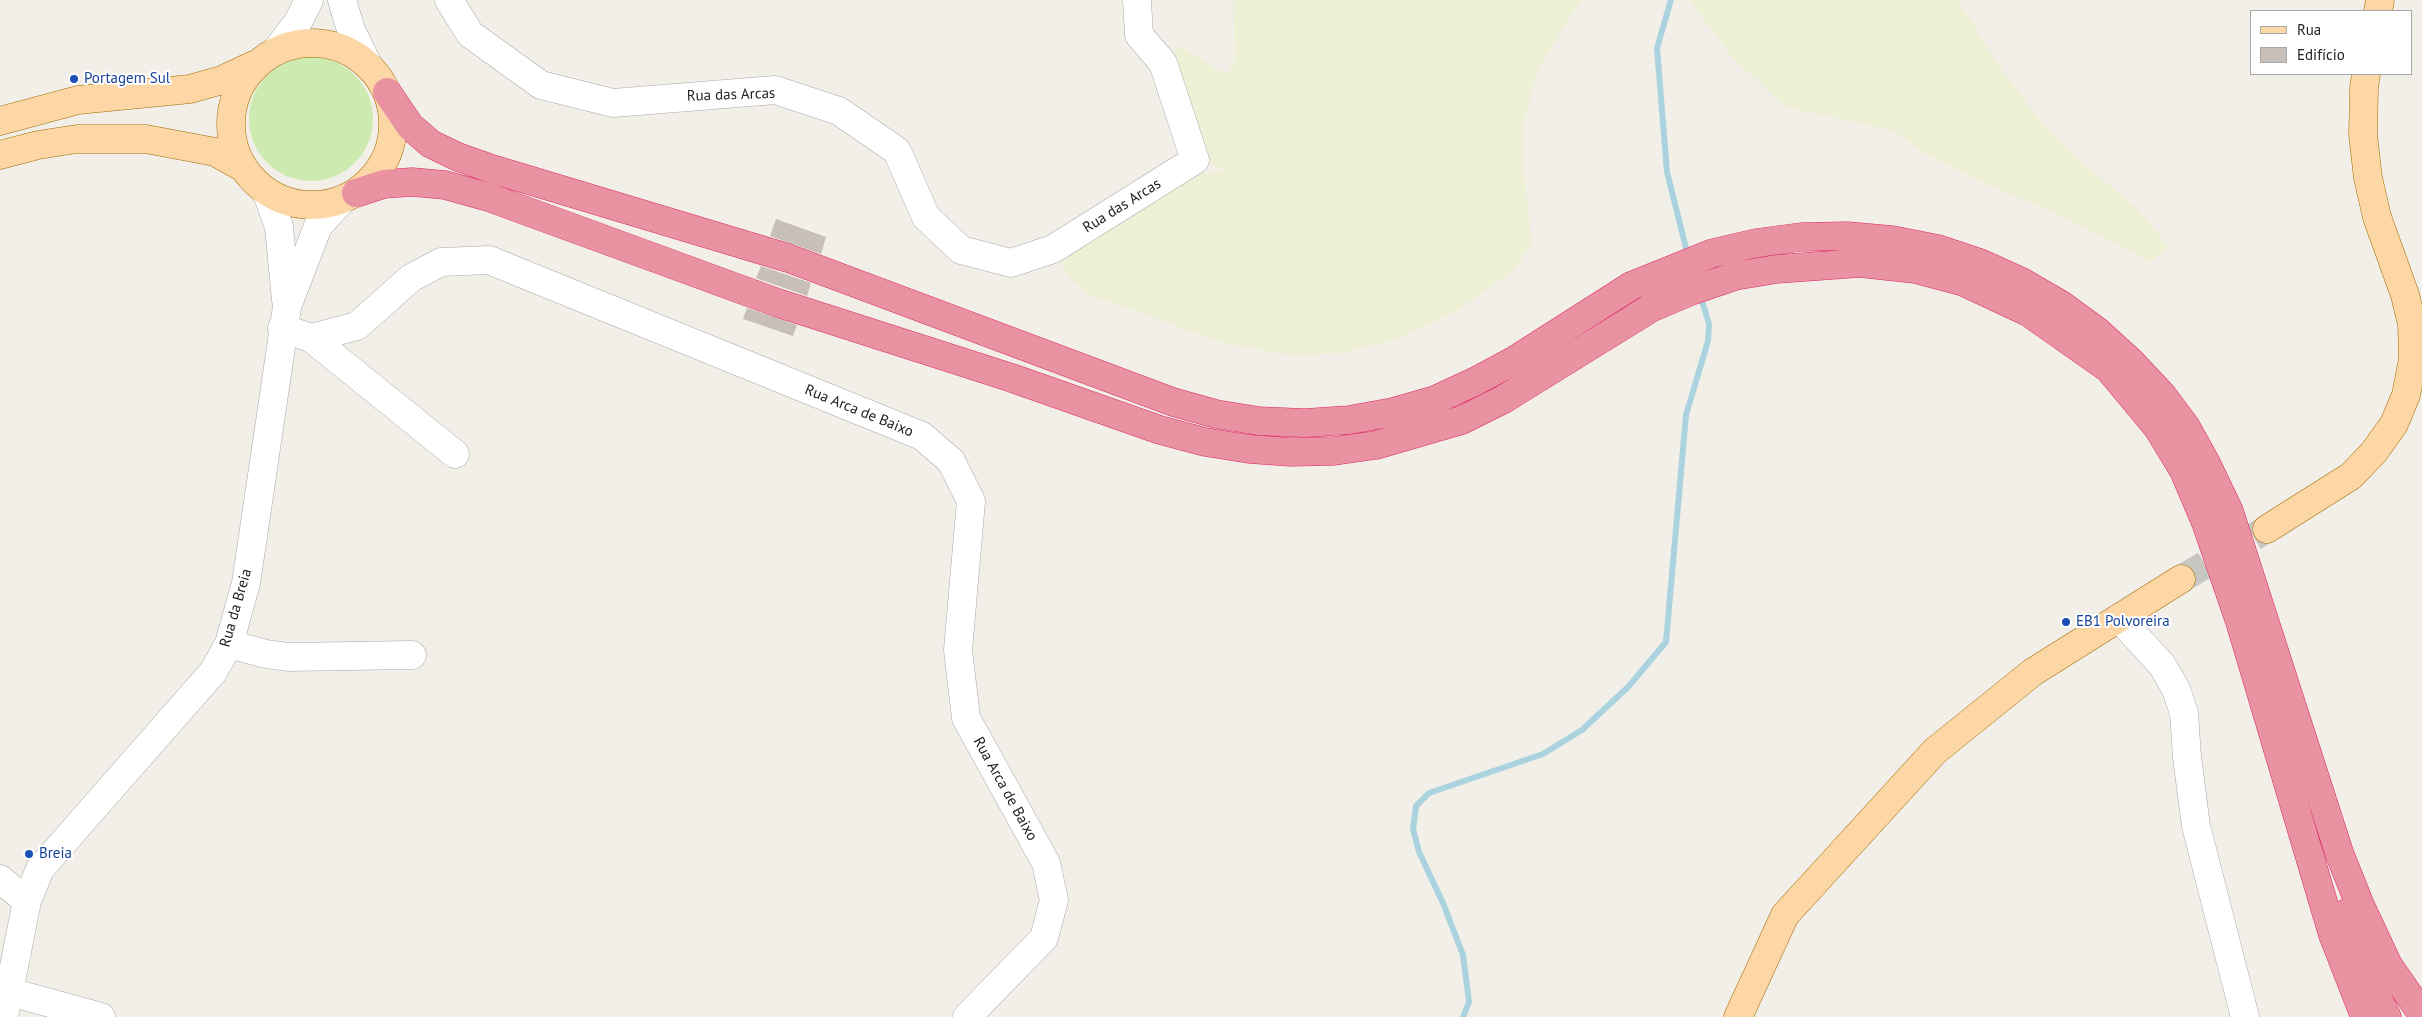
<!DOCTYPE html>
<meta charset="utf-8">
<style>
body{margin:0}
#map{position:relative;width:2422px;height:1017px;overflow:hidden;background:#f2efe9;font-family:"PT Sans",sans-serif}
canvas{display:block}
.legend{position:absolute;left:2250px;top:10px;width:162px;height:65px;box-sizing:border-box;background:#fff;border:1px solid #a7a7a7;margin:0;padding:6px 9px;list-style:none;font-size:15px;color:#222}
.legend li{display:flex;align-items:center;gap:10px;height:25px}
.legend b{width:25px;border:1px solid #a7a7a7}
</style>
<div id="map">
<canvas width="2422" height="1017"></canvas>
<ul class="legend">
<li><b style="height:6px;background:#fcd6a4"></b>Rua</li>
<li><b style="height:14px;background:#c7bfb8"></b>Edifício</li>
</ul>
</div>
<script>
const ctx = document.querySelector('canvas').getContext('2d');
ctx.lineJoin = 'round';
function fillPath(path, color) { ctx.fillStyle = color; ctx.fill(path, 'evenodd'); }
const poly = rows => new Path2D(rows.map(r => 'M' + r).join(''));
function stroke(path, color, width, dash) { ctx.strokeStyle = color; ctx.lineWidth = width; ctx.lineCap = dash ? 'butt' : 'round'; ctx.setLineDash(dash || []); ctx.stroke(path); }
function label(font, color, halo, rows, align = 'center') {
  ctx.font = font + ' "PT Sans",sans-serif'; ctx.lineWidth = 4; ctx.setLineDash([]); ctx.textBaseline = 'middle'; ctx.strokeStyle = halo; ctx.fillStyle = color; for (const [text, x, y, turn = 0] of rows) {
    ctx.save(); ctx.translate(x, y); ctx.rotate((+turn || 0) * Math.PI / 180); ctx.textAlign = isNaN(turn) ? turn : align; if (halo) ctx.strokeText(text, 0, 0); ctx.fillText(text, 0, 0); ctx.restore();
  }
}
const farmland = poly([
 [1233,0,1581,0,1538,70,1524,122,1524,169,1532,244,1513,271,1454,313,1395,340,1341,353,1294,356,1223,343,1088,294,1067,276,1062,259,1194,175,1225,170,1208,161,1163,63,1181,47,1221,71,1229,72,1235,58],
 [1689,0,1958,0,2000,67,2039,119,2083,163,2139,210,2169,247,2150,262,2064,217,1990,186,1927,155,1894,131,1785,107,1732,57]
]);
const grass = poly([
 '249 119a62 62 0 1 1 124 0a62 62 0 1 1-124 0Z'
]);
const stream = poly([
 [1671,0,1657,48,1667,172,1688,256],
 [1463,1017,1469,1002,1463,955,1443,903,1419,852,1413,829,1416,806,1429,793,1543,754,1582,730,1628,687,1666,642,1686,415,1708,341,1709,324,1700,294]
]);
const building = poly([
 [776,219,826,237,821,254,770,236],
 [761,266,811,283,807,296,756,278],
 [747,308,797,325,793,336,743,319]
]);
const majorTunnel = poly([
 [2181,579,2267,529]
]);
const minor = poly([
 [342,0,351,30,368,65],
 [449,0,470,34,541,85,613,103,775,90,839,111,897,151,926,217,961,250,1011,263,1053,249,1195,160,1163,63,1139,35,1137,0],
 [276,51,298,22,309,0],
 [267,193,279,227,286,300],
 [282,328,311,338,357,326,411,278,441,262,489,260,922,436,951,461,971,501,958,650,966,718,1046,863,1054,900,1044,938,967,1017],
 [311,338,455,454],
 [2119,618,2162,665,2176,689,2184,713,2187,757,2196,826,2245,1017],
 [229,644,266,654,288,657,412,655],
 [0,879,27,901],
 [10,992,101,1017],
 [4,1017,27,901,40,869,213,672,229,644,246,583,287,307,318,226,343,199]
]);
const major = poly([
 [2378,11,2380,0],
 '231 124a81 81 0 1 1 162 0a81 81 0 1 1-162 0Z',
 [0,121,78,100,190,89,222,80,254,65],
 [0,155,38,145,77,139,146,139,215,152,242,167],
 [2267,529,2351,476,2374,452,2394,424,2406,395,2413,359,2412,324,2405,295,2377,217,2368,178,2363,135,2364,88,2366,74],
 [1738,1017,1785,915,1935,751,2033,672,2181,579]
]);
const highway = poly([
 [387,92,410,126,431,144,458,157,492,169,788,258,1173,402,1216,414,1259,421,1305,423,1349,420,1393,412,1435,400,1476,381,1515,360,1631,286,1713,253,1756,243,1801,237,1847,236,1892,240,1938,249,1980,263,2022,282,2060,304,2097,331,2130,361,2162,395,2186,427,2206,463,2229,511,2340,855,2360,905,2388,965,2422,1014],
 [356,193,384,184,412,182,445,185,488,197,778,303,1012,378,1160,430,1205,442,1249,449,1291,452,1334,451,1376,445,1462,420,1504,399,1651,308,1691,291,1735,276,1777,269,1860,263,1915,269,1964,282,2028,312,2109,369,2158,428,2184,471,2206,523,2240,622,2333,935,2365,1017],
 [2347,913,2378,999,2387,1017]
]);
const markers = [
 [74,79,5,"#1a4fb4"],
 [2066,622,5,"#1a4fb4"],
 [29,854,5,"#1a4fb4"]
];
const transitNames = [
 ["Portagem Sul",84,79],
 ["EB1 Polvoreira",2076,622],
 ["Breia",39,854]
];
const streetNames = [
 ["Rua das Arcas",731,95,-2],
 ["Rua das Arcas",1122,206,-32],
 ["Rua Arca de Baixo",859,411,22],
 ["Rua da Breia",236,608,-74],
 ["Rua Arca de Baixo",1005,789,61]
];
fillPath(farmland, '#eef0d5');
fillPath(grass, '#cdebb0');
stroke(stream, '#aad3df', 6);
fillPath(building, '#c7bfb8');
stroke(majorTunnel, '#c8c6c1', 28, [28, 14]);
stroke(minor, '#a9a9a9', 29);
stroke(major, '#a06b00', 29);
stroke(highway, '#dc2a67', 29);
stroke(minor, '#fff', 28);
stroke(major, '#fcd6a4', 28);
stroke(highway, '#e892a2', 28);
for (const [x, y, r, color] of markers) { const dot = new Path2D(); dot.arc(x, y, r, 0, 2 * Math.PI); ctx.fillStyle = color; ctx.fill(dot); stroke(dot, '#fff', 2); }
label('15px', '#164399', '#fff', transitNames, 'left');
label('15px', '#222', '#fff', streetNames);
</script>
